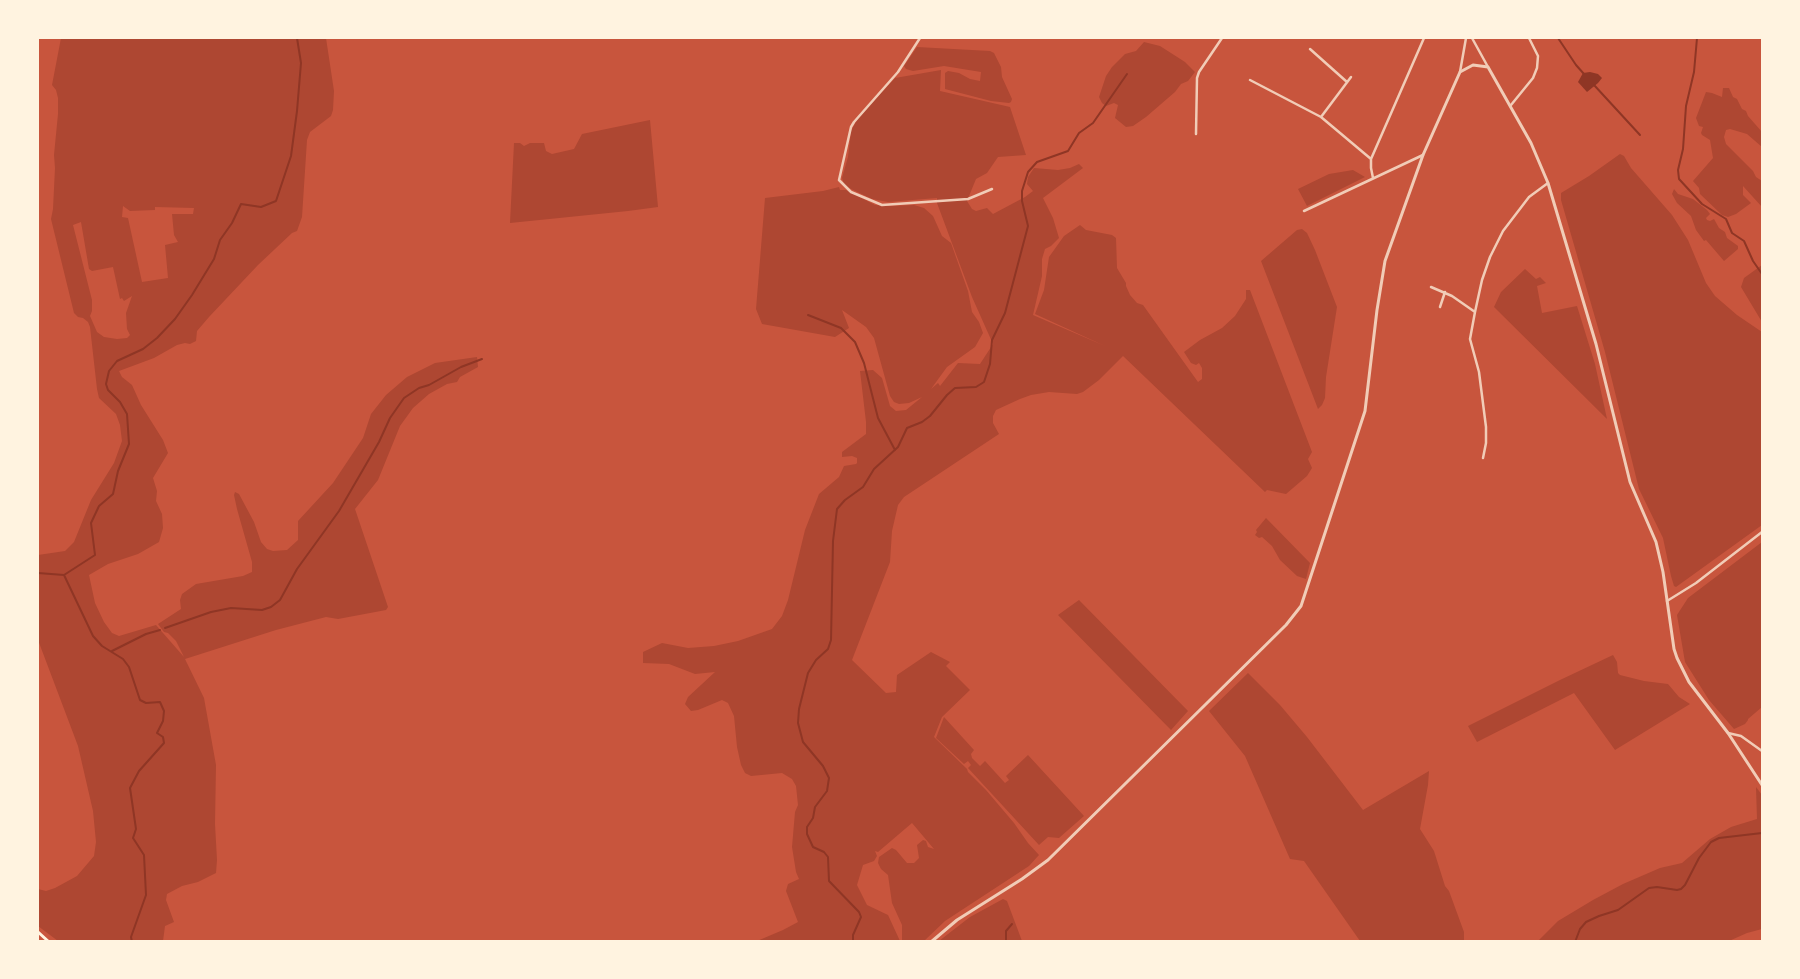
<!DOCTYPE html>
<style>
body{margin:0}
#map{position:relative;width:1800px;height:979px;overflow:hidden;background:#c8553d;font-family:"Nunito Sans",sans-serif}
canvas{display:block}
.frame{position:absolute;inset:0;border:39px solid #fff3e0;pointer-events:none}
</style>
<div id="map">
<canvas width="1800" height="979"></canvas>
<div class="frame"></div>
</div>
<script>
const ctx = document.querySelector('canvas').getContext('2d');
ctx.lineJoin = 'round';
function fillPath(path, color) { ctx.fillStyle = color; ctx.fill(path, 'evenodd'); }
const poly = rows => new Path2D(rows.map(r => 'M' + r).join(''));
function stroke(path, color, width, dash) { ctx.strokeStyle = color; ctx.lineWidth = width; ctx.lineCap = dash ? 'butt' : 'round'; ctx.setLineDash(dash || []); ctx.stroke(path); }
const green = poly([
 [61,38,326,38,334,91,333,110,331,116,310,132,307,140,302,217,297,231,292,233,258,265,209,317,197,331,196,341,190,344,185,343,177,345,154,358,119,371,122,377,132,385,141,405,163,440,168,453,153,478,157,491,156,501,162,514,163,528,159,542,138,554,108,564,89,575,95,603,104,622,112,633,119,636,156,625,184,657,176,641,168,633,164,632,158,624,181,609,180,600,182,594,196,584,243,576,252,572,252,562,237,509,234,495,235,492,239,494,254,522,261,542,267,549,273,551,287,550,298,540,298,521,333,483,363,438,371,414,386,395,407,377,435,363,477,357,478,367,460,377,457,382,447,384,429,394,413,408,400,426,378,480,355,509,388,607,386,610,338,619,326,617,276,630,185,659,204,698,216,765,215,824,217,860,216,873,198,882,182,886,167,894,166,900,174,922,165,926,163,941,58,941,38,926,38,889,46,891,55,888,77,876,94,856,96,842,93,811,78,746,38,640,38,555,65,551,74,542,91,500,114,463,122,441,120,425,116,414,99,398,97,389,90,327,88,322,83,318,78,317,74,313,51,219,53,209,55,168,54,155,58,114,58,98,56,90,52,85],
 [123,206,130,211,155,210,155,207,194,208,193,214,172,214,174,235,178,242,165,245,168,278,142,282,128,218,122,217],
 [81,222,89,269,92,271,113,267,120,299,122,298,124,301,132,296,126,313,127,329,130,335,127,338,117,339,104,337,97,332,90,316,92,311,92,300,73,225],
 [1144,42,1160,46,1185,62,1195,72,1188,81,1181,84,1175,92,1146,117,1133,126,1126,127,1115,118,1118,105,1114,103,1106,106,1102,103,1099,97,1106,76,1112,67,1125,54,1136,51],
 [917,47,990,51,994,53,1001,67,1002,77,1012,99,1011,102,1009,103,991,101,945,89,945,73,948,71,959,73,970,79,980,81,981,72,944,66,913,71,906,69,904,66],
 [941,70,940,91,1010,107,1026,155,998,157,987,173,976,179,967,201,972,209,976,211,987,208,993,214,1025,197,1033,191,1027,184,1028,177,1034,168,1058,170,1070,168,1079,164,1083,168,1043,198,1053,218,1059,238,1051,246,1045,249,1042,259,1042,276,1033,315,1105,346,1035,314,1044,290,1049,257,1064,236,1080,225,1086,230,1112,235,1116,238,1117,268,1126,283,1126,286,1130,295,1137,303,1143,305,1198,382,1202,379,1202,368,1199,363,1196,365,1191,363,1184,352,1200,340,1222,328,1235,316,1246,299,1246,290,1250,290,1312,452,1308,459,1312,468,1307,476,1286,494,1267,490,1265,492,1123,356,1099,380,1083,392,1077,394,1049,392,1031,395,1020,399,996,410,993,416,993,423,999,434,904,497,898,505,892,531,890,562,852,660,886,693,896,692,897,675,931,652,950,662,946,666,970,690,942,717,934,737,967,769,968,772,986,790,1014,823,1028,843,1039,855,1029,866,945,921,924,941,902,941,902,925,892,903,888,875,881,869,878,863,879,857,892,848,896,850,907,863,914,863,919,858,917,845,923,840,926,841,928,847,934,849,912,823,878,852,875,851,877,856,874,861,863,865,857,885,867,905,888,915,900,941,757,941,783,930,798,922,786,891,788,884,799,879,796,872,792,847,795,812,798,805,796,786,792,779,782,773,751,776,745,773,741,765,737,747,734,716,728,703,722,700,698,710,691,711,685,704,688,697,715,672,695,674,669,664,643,663,643,652,662,643,688,648,714,646,738,641,772,629,782,616,788,600,805,530,819,494,839,477,844,466,856,464,857,463,857,458,852,456,842,457,842,452,866,434,866,422,860,371,873,370,882,378,890,406,896,411,906,410,922,397,909,403,899,404,894,402,890,396,874,338,866,327,842,310,849,328,835,337,762,324,756,309,765,198,823,191,839,187,840,190,846,190,875,205,890,206,914,205,924,208,933,216,942,236,951,243,968,291,972,312,979,322,983,333,975,347,947,367,931,389,938,383,940,386,958,363,980,364,993,344,972,297,937,203,937,198,888,202,872,199,849,188,844,184,842,178,848,157,851,131,857,120,870,105,895,78],
 [1723,88,1729,88,1733,97,1737,99,1742,109,1746,111,1748,116,1762,132,1762,147,1747,134,1730,129,1726,130,1724,137,1726,144,1753,171,1756,177,1762,181,1762,207,1743,186,1743,195,1751,203,1736,214,1728,217,1722,215,1700,194,1699,188,1693,181,1713,158,1710,140,1702,135,1701,133,1703,127,1699,126,1696,118,1706,92,1712,93,1722,97],
 [650,120,658,207,628,211,510,223,514,143,520,143,524,146,530,143,544,143,546,151,552,154,574,149,582,134],
 [1620,154,1624,156,1631,168,1672,215,1688,240,1706,283,1715,296,1737,315,1762,332,1762,525,1676,587,1674,586,1671,576,1663,538,1639,489,1605,352,1561,200,1561,193,1589,176],
 [1353,170,1365,177,1307,206,1298,189,1329,174],
 [1674,189,1678,194,1693,199,1707,210,1710,214,1706,218,1707,220,1710,221,1714,219,1719,228,1725,232,1727,238,1738,246,1738,249,1724,261,1706,240,1704,241,1696,230,1691,216,1677,203,1672,194],
 [1302,229,1307,233,1315,250,1337,307,1326,377,1325,398,1322,405,1318,409,1261,261,1297,230],
 [1762,265,1762,264,1762,322,1741,287,1744,278],
 [1525,269,1536,279,1540,277,1546,283,1537,286,1542,313,1577,306,1595,364,1607,419,1494,307,1501,292],
 [1266,518,1310,563,1306,579,1297,576,1280,560,1272,546,1262,537,1259,538,1255,535,1257,532,1256,530],
 [1762,542,1762,707,1748,719,1748,720,1745,724,1734,729,1709,700,1685,662,1677,615,1688,598],
 [1079,600,1188,711,1171,730,1058,615],
 [1613,655,1617,662,1618,673,1620,675,1644,681,1668,684,1679,697,1690,704,1615,750,1574,693,1477,742,1468,726,1560,680],
 [1248,673,1280,705,1307,737,1363,810,1429,771,1428,785,1420,829,1434,851,1445,886,1449,891,1464,932,1464,941,1360,941,1304,861,1290,859,1245,756,1209,711],
 [944,717,974,750,971,754,972,758,980,766,985,761,1005,783,1009,780,1006,776,1028,755,1084,816,1059,838,1048,837,1039,845,968,768,971,765,968,761,964,764,936,738],
 [1756,787,1762,795,1762,929,1747,933,1729,941,1538,941,1558,921,1593,900,1623,884,1660,868,1682,863,1710,839,1731,827,1757,819],
 [1003,899,1007,901,1022,941,939,941,970,917]
]);
const water = poly([
 [1590,72,1598,74,1602,78,1598,83,1587,92,1578,82,1583,73]
]);
const stream = poly([
 [1558,38,1576,65,1584,74],
 [1697,38,1694,72,1686,106,1683,149,1678,170,1679,179,1702,204,1726,219,1732,233,1744,241,1753,261,1762,274],
 [1594,85,1640,135],
 [808,315,841,328,855,342,864,363,878,418,895,450],
 [38,573,64,575],
 [165,628,211,612,231,608,262,610,271,607,280,600,297,569,339,511,379,442,390,418,404,398,419,388,429,385,461,367,482,359],
 [112,651,146,634,160,630],
 [132,942,131,937,146,895,144,855,133,838,136,829,130,788,139,771,164,743,163,737,157,733,163,721,164,711,160,702,146,703,140,700,129,667,123,659,102,646,93,636,64,575,95,555,91,523,99,506,113,494,118,471,129,444,127,414,120,402,108,390,106,384,109,371,117,361,143,349,157,338,175,319,192,295,214,259,220,240,232,223,241,204,261,207,276,201,291,156,297,111,301,63,297,38],
 [853,942,853,935,861,917,859,912,829,881,828,857,824,852,813,847,807,834,807,827,813,818,815,807,827,791,829,778,823,766,803,742,798,723,799,709,808,673,816,660,828,649,831,640,833,541,837,509,845,500,863,487,874,469,898,447,907,428,922,422,930,416,947,395,955,388,976,387,984,382,990,364,992,340,1005,313,1028,226,1022,201,1022,191,1028,172,1037,162,1068,151,1079,133,1093,123,1127,74],
 [1006,942,1006,931,1012,924],
 [1575,942,1580,929,1586,922,1599,916,1618,910,1649,888,1657,887,1677,890,1681,889,1685,885,1699,858,1711,842,1719,838,1762,833]
]);
const minor = poly([
 [920,38,898,72,854,122,851,127,839,180,851,192,882,205,968,199,992,189],
 [1472,38,1488,67],
 [1310,49,1347,82],
 [1460,72,1466,38],
 [1250,80,1321,117,1371,159],
 [1511,105,1533,78,1537,68,1538,56,1529,38],
 [1321,117,1351,77],
 [1196,134,1197,78,1199,72,1222,38],
 [1373,178,1371,168,1371,159,1424,38],
 [1304,211,1423,155],
 [1431,287,1452,296,1475,312],
 [1440,307,1445,292],
 [1483,458,1486,443,1486,427,1479,372,1470,339,1475,312,1482,280,1490,257,1503,231,1529,197,1548,183],
 [1667,601,1696,583,1762,532],
 [1728,733,1741,736,1762,751]
]);
const tertiary = poly([
 [931,942,957,920,1022,879,1048,860,1286,625,1301,606,1365,411,1377,310,1385,261,1423,155,1460,72,1473,65,1488,67,1531,143,1548,183,1596,344,1630,482,1656,542,1663,572,1674,649,1677,658,1689,682,1728,733,1762,785]
]);
const secondary = poly([
 [38,932,49,942]
]);
fillPath(green, '#ae4732');
fillPath(water, '#8f3625');
stroke(stream, '#8f3625', 2);
stroke(minor, '#f1ccb7', 2.5);
stroke(tertiary, '#f1ccb7', 3);
stroke(secondary, '#fff3e0', 3);
</script>
